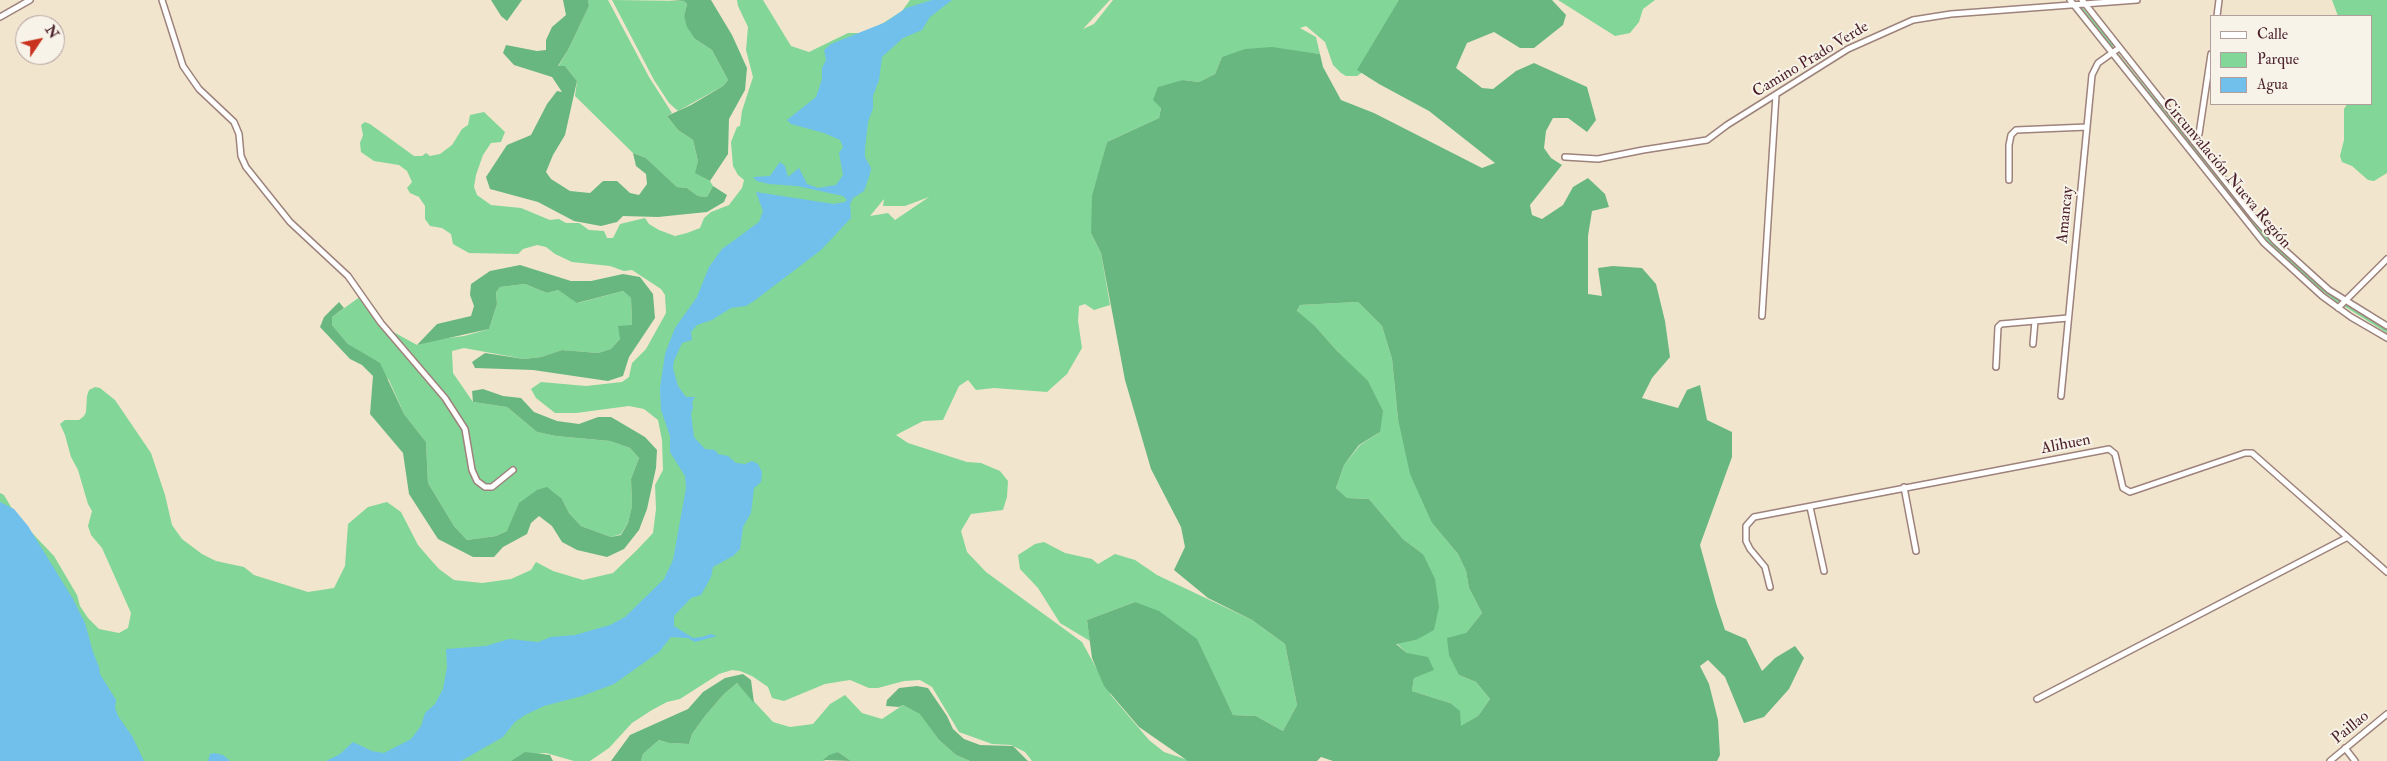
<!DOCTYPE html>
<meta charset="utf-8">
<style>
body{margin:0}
#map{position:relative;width:2387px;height:761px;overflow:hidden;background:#f1e6cd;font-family:"IM FELL Double Pica",serif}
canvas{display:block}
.legend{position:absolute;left:2210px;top:15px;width:162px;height:90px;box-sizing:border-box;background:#f7f3e8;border:1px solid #b29e9c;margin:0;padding:6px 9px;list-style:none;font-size:15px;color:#4a1f2b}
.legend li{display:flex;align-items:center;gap:10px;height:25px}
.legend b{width:25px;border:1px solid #b29e9c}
.north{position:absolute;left:15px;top:15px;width:50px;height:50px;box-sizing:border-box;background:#f7f3e8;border:1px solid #b29e9c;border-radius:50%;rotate:56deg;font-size:14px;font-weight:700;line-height:20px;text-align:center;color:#4a1f2b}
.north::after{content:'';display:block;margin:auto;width:18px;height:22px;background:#c8321e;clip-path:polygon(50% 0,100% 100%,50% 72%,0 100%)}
</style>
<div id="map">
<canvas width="2387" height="761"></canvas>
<ul class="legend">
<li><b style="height:6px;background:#fff"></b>Calle</li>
<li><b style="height:14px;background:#82d698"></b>Parque</li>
<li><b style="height:14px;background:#71c0ec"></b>Agua</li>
</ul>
<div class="north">N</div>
</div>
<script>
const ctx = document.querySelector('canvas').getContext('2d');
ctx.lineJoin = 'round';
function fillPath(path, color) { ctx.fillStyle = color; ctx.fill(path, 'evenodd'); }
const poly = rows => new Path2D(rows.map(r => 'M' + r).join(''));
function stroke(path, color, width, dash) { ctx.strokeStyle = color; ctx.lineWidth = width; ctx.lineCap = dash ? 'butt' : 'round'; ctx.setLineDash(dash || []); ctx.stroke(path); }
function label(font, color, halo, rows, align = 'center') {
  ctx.font = font + ' "IM FELL Double Pica",serif'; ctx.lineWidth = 4; ctx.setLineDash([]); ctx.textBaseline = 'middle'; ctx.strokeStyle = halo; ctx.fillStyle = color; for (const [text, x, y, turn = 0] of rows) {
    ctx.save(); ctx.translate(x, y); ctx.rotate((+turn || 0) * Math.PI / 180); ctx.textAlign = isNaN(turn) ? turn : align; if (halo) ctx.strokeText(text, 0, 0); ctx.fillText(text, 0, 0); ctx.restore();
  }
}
const green = poly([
 [588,0,608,0,649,77,672,113,667,116,678,130,693,140,698,161,696,173,710,181,713,186,707,197,698,196,687,188,677,187,646,158,633,153,575,96,577,81,565,66,558,67,568,50,589,6],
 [612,0,684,1,687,4,684,16,695,39,712,50,728,80,723,86,678,111,669,103,654,80],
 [737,0,763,0,791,46,809,52,848,33,861,33,877,27,902,11,910,0,1110,0,1083,29,1094,24,1113,0,1404,0,1366,70,1357,76,1346,76,1341,73,1333,65,1325,42,1306,26,1300,28,1316,37,1320,54,1272,48,1222,57,1215,74,1199,82,1183,80,1161,108,1159,118,1107,142,1101,165,1091,233,1101,253,1110,305,1094,310,1085,304,1079,306,1078,321,1082,348,1067,374,1047,392,994,388,976,390,968,380,959,386,943,420,923,421,896,435,908,443,967,462,981,463,1000,471,1008,481,1007,497,1003,510,971,514,961,531,967,552,986,572,1082,642,1099,673,1110,686,1110,694,1149,740,1164,752,1191,761,1032,761,1025,752,1011,745,992,744,959,732,932,687,920,680,904,681,878,688,869,688,850,680,825,684,784,701,772,698,768,687,752,676,740,671,732,670,719,674,680,699,667,702,652,710,632,723,609,748,590,761,574,761,546,753,523,755,514,761,0,761,0,493,4,495,17,517,54,556,77,595,80,606,88,618,99,629,119,633,128,628,131,613,102,548,91,535,88,526,92,511,88,504,78,470,71,457,65,435,60,424,65,420,79,420,84,416,86,412,87,396,89,390,95,387,100,388,115,400,151,453,165,495,172,525,182,539,202,554,216,561,244,567,254,575,308,592,334,588,345,566,348,524,368,507,387,502,401,512,418,545,430,559,439,569,454,580,482,583,511,579,531,570,536,562,553,571,583,580,613,573,637,550,653,533,656,509,655,485,663,470,662,440,658,420,644,409,629,406,576,413,555,413,536,398,531,389,541,382,586,386,622,382,629,377,632,363,646,349,666,313,665,295,661,289,632,270,624,271,610,266,572,262,555,254,546,247,537,245,523,249,518,254,469,253,453,244,451,234,442,228,430,226,425,219,425,206,419,197,410,193,407,188,412,182,407,171,399,165,374,161,361,152,360,143,363,135,361,125,365,122,370,124,414,156,422,156,426,153,430,156,440,154,452,145,462,129,468,125,470,115,484,112,505,132,501,142,491,143,483,155,476,175,474,187,477,195,491,205,521,208,550,220,559,219,566,223,579,223,589,230,604,231,607,238,613,238,620,224,645,218,649,224,659,230,675,236,687,233,700,228,704,218,711,212,729,205,742,188,744,180,738,175,733,166,731,142,737,127,740,126,742,111,753,77,746,50,748,27,738,6],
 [929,197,895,220,888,213,870,216,884,199,883,206,905,206],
 [1558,0,1655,0,1643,9,1639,22,1630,33,1615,36],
 [2332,0,2387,0,2387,173,2374,181,2368,180,2352,166,2342,162,2340,156,2344,140,2344,109,2347,104,2371,104,2371,16,2338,16],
 [2082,7,2113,44,2113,48,2111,49,2079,9],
 [2117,52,2253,220,2289,258,2340,300,2338,303,2304,277,2266,241,2115,53],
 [525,284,547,293,558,290,578,303,623,291,631,298,632,326,611,349,598,353,562,350,541,357,524,359,464,348,452,351,453,373,473,402,507,407,537,432,556,436,610,441,630,448,639,458,631,479,632,506,628,523,621,534,611,537,581,526,569,513,562,499,507,531,496,536,467,540,454,526,428,483,426,442,404,414,389,380,360,352,348,344,332,325,332,317,361,296,388,329,417,345,440,339,464,336,489,329,497,304,496,291,500,287],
 [1358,302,1382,326,1392,359,1398,419,1432,523,1458,554,1466,571,1469,588,1482,613,1466,633,1459,675,1476,682,1490,699,1478,716,1461,727,1450,703,1412,691,1414,678,1407,653,1396,643,1416,640,1423,554,1403,539,1369,499,1347,498,1336,488,1344,465,1360,445,1380,432,1338,352,1315,326,1297,312,1300,305],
 [2346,303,2387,328,2387,333,2344,306],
 [1044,542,1065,553,1092,559,1098,564,1115,554,1135,560,1157,575,1252,620,1285,644,1297,705,1283,731,1256,716,1233,715,1221,691,1135,602,1087,620,1090,641,1060,623,1038,588,1020,569,1018,555,1035,544],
 [737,683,773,722,790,727,813,724,830,704,845,695,862,713,882,719,903,705,921,714,939,740,956,755,970,761,851,761,838,752,824,761,641,761,643,754,659,740,669,743,689,744,692,734,705,716,724,694]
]);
const forest = poly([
 [491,0,522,0,507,21,501,16],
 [563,0,588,0,589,6,568,50,558,66,565,66,577,81,565,135,553,155,546,172,551,179,570,191,590,193,603,181,617,181,630,193,639,195,647,184,646,174,636,166,633,153,646,158,677,187,687,188,698,196,707,197,713,186,727,195,724,202,707,212,658,217,623,216,617,222,601,226,574,221,538,202,490,189,486,177,507,145,531,135,547,104,557,91,562,92,552,77,514,65,503,53,506,45,537,51,546,50,546,40,552,27,566,15],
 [669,0,711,0,732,35,747,68,745,90,729,119,728,154,710,181,695,173,698,161,693,140,678,130,667,116,691,105,723,86,728,80,712,50,695,39,687,27,684,16,687,4,684,1],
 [1399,0,1552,0,1566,15,1563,25,1534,48,1520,48,1494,32,1467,43,1456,68,1482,88,1493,89,1516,71,1534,63,1587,87,1596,120,1587,132,1568,118,1553,118,1546,131,1544,148,1551,158,1562,165,1530,205,1532,215,1542,219,1563,205,1573,187,1588,178,1605,194,1609,207,1592,211,1588,236,1588,294,1602,296,1598,268,1613,266,1642,268,1656,284,1665,321,1670,357,1652,378,1642,398,1678,408,1687,390,1700,385,1707,420,1732,432,1732,457,1700,545,1716,603,1725,630,1746,639,1762,671,1775,658,1795,646,1804,658,1789,689,1764,717,1744,723,1725,677,1708,660,1700,666,1709,684,1718,720,1720,755,1717,761,1333,761,1321,757,1317,761,1188,761,1139,727,1104,686,1092,658,1087,620,1135,602,1159,611,1197,639,1233,715,1256,716,1283,731,1297,705,1285,644,1252,620,1208,598,1174,570,1185,547,1181,527,1151,469,1125,380,1101,253,1091,233,1092,196,1107,142,1159,118,1161,108,1153,100,1158,87,1183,80,1199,82,1215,74,1222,57,1245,49,1272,47,1320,54,1323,67,1341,100,1374,113,1482,168,1495,163,1429,111,1379,84,1357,70],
 [1358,302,1382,326,1392,359,1398,419,1410,474,1432,523,1458,554,1466,571,1469,588,1482,613,1466,633,1447,638,1449,655,1459,675,1476,682,1490,699,1478,716,1461,726,1460,711,1450,703,1412,691,1414,678,1434,670,1428,657,1407,653,1396,644,1416,640,1434,630,1439,607,1435,579,1423,554,1403,539,1369,499,1347,498,1336,488,1344,465,1359,445,1380,432,1383,411,1368,381,1338,352,1315,326,1297,311,1300,305],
 [520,265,571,281,591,281,623,274,640,277,653,294,655,318,629,357,623,376,608,381,533,370,475,368,472,362,485,353,524,359,541,357,562,350,598,353,611,349,620,339,618,326,632,325,631,298,623,291,577,303,558,290,547,293,525,284,500,287,496,292,497,304,489,329,417,345,437,324,471,316,474,306,470,295,471,284,490,271],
 [339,302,344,308,332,317,332,325,348,344,380,363,404,414,426,442,428,483,454,526,467,540,496,536,507,531,519,503,537,490,547,487,562,499,569,513,581,526,611,537,621,535,628,523,632,506,631,479,639,458,630,448,610,441,556,436,537,432,507,407,473,402,472,391,483,389,503,396,521,398,534,412,557,421,579,424,598,417,611,417,645,437,657,450,656,468,647,509,639,530,624,549,607,557,577,550,562,542,552,526,539,516,531,523,527,534,503,547,494,557,473,557,438,539,409,494,403,453,370,414,373,376,362,365,350,359,320,327,324,317],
 [743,674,751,680,754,703,737,683,724,694,705,716,692,734,689,744,669,743,659,740,643,754,641,761,611,761,630,735,688,709,703,692,725,678],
 [917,686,928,688,947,716,953,729,964,739,980,745,1013,746,1028,761,970,761,956,755,939,740,920,714,903,705,899,707,886,706,887,700,899,688],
 [525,752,550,755,553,761,511,761],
 [838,752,851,761,823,760,829,755]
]);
const water = poly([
 [932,0,952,0,930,17,922,30,903,38,882,57,879,80,873,96,873,108,868,122,865,149,865,157,871,168,870,174,864,191,853,198,850,204,851,218,821,250,754,301,746,306,731,308,712,320,697,325,691,332,692,340,682,343,674,361,673,368,678,386,686,397,695,397,692,402,693,407,691,414,694,437,705,449,715,450,718,454,728,456,736,463,745,464,752,461,758,464,762,472,761,482,754,488,751,513,743,527,740,549,733,556,713,567,711,577,701,595,691,598,674,616,674,626,693,638,702,637,711,634,717,636,695,642,688,638,671,637,659,652,614,684,582,696,544,706,525,715,515,722,503,737,461,761,326,761,340,754,353,742,372,751,384,753,411,739,421,726,425,713,435,704,443,689,447,667,446,649,486,646,509,639,538,642,551,637,575,635,610,625,625,617,664,579,673,560,686,488,685,476,670,452,670,436,661,410,660,388,665,354,675,328,697,297,709,267,722,249,759,222,763,211,756,192,834,204,845,202,847,200,843,196,797,186,769,184,757,181,753,177,770,176,780,162,785,166,788,177,799,168,807,184,818,188,836,185,843,175,839,153,843,147,840,140,824,133,791,124,787,120,816,97,822,79,822,68,826,60,824,50,831,44,886,22,906,8],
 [0,502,14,509,28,526,73,599,85,623,93,652,99,667,100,674,116,700,115,708,118,716,132,736,144,761,0,761],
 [214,753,223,755,230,761,208,761,210,754]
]);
const minor = poly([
 [162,0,183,66,199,89,234,122,239,134,241,156,246,167,290,222,348,276,381,323,445,398,465,429,472,470,477,481,485,487,492,487,513,470],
 [2070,0,2264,243,2322,296,2351,317,2387,338],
 [2082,0,2252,215,2276,242,2329,290,2387,326],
 [2217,16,2219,0],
 [0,17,30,0],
 [2194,142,2199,134,2211,54],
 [1565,157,1598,159,1643,150,1707,140,1727,125,1848,49,1913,20,1951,14,2137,0],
 [2009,180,2009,145,2011,135,2016,130,2087,127],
 [2338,308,2387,259],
 [1762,316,1776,95],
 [2033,344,2035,321],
 [1996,367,1998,327,2001,324,2068,318],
 [2061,396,2092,75,2098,63,2119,48],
 [1904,487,1916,551],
 [1810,507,1824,571],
 [1770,587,1765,567,1750,549,1746,541,1746,526,1754,517,2109,449,2115,454,2123,488,2130,492,2245,453,2252,453,2387,572],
 [2037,699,2346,538],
 [2345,748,2355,761],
 [2330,761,2387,714]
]);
const streetNames = [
 ["Camino Prado Verde",1811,60,-31],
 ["Circunvalación Nueva Región",2226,174,50],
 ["Amancay",2066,215,-84],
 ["Alihuen",2066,445,-11],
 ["Paillao",2351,728,-39]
];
fillPath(green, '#82d698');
fillPath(forest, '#69b780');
fillPath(water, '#71c0ec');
stroke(minor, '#9e827c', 8);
stroke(minor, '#fff', 5);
label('16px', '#4a1f2b', '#f7f3e8', streetNames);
</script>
